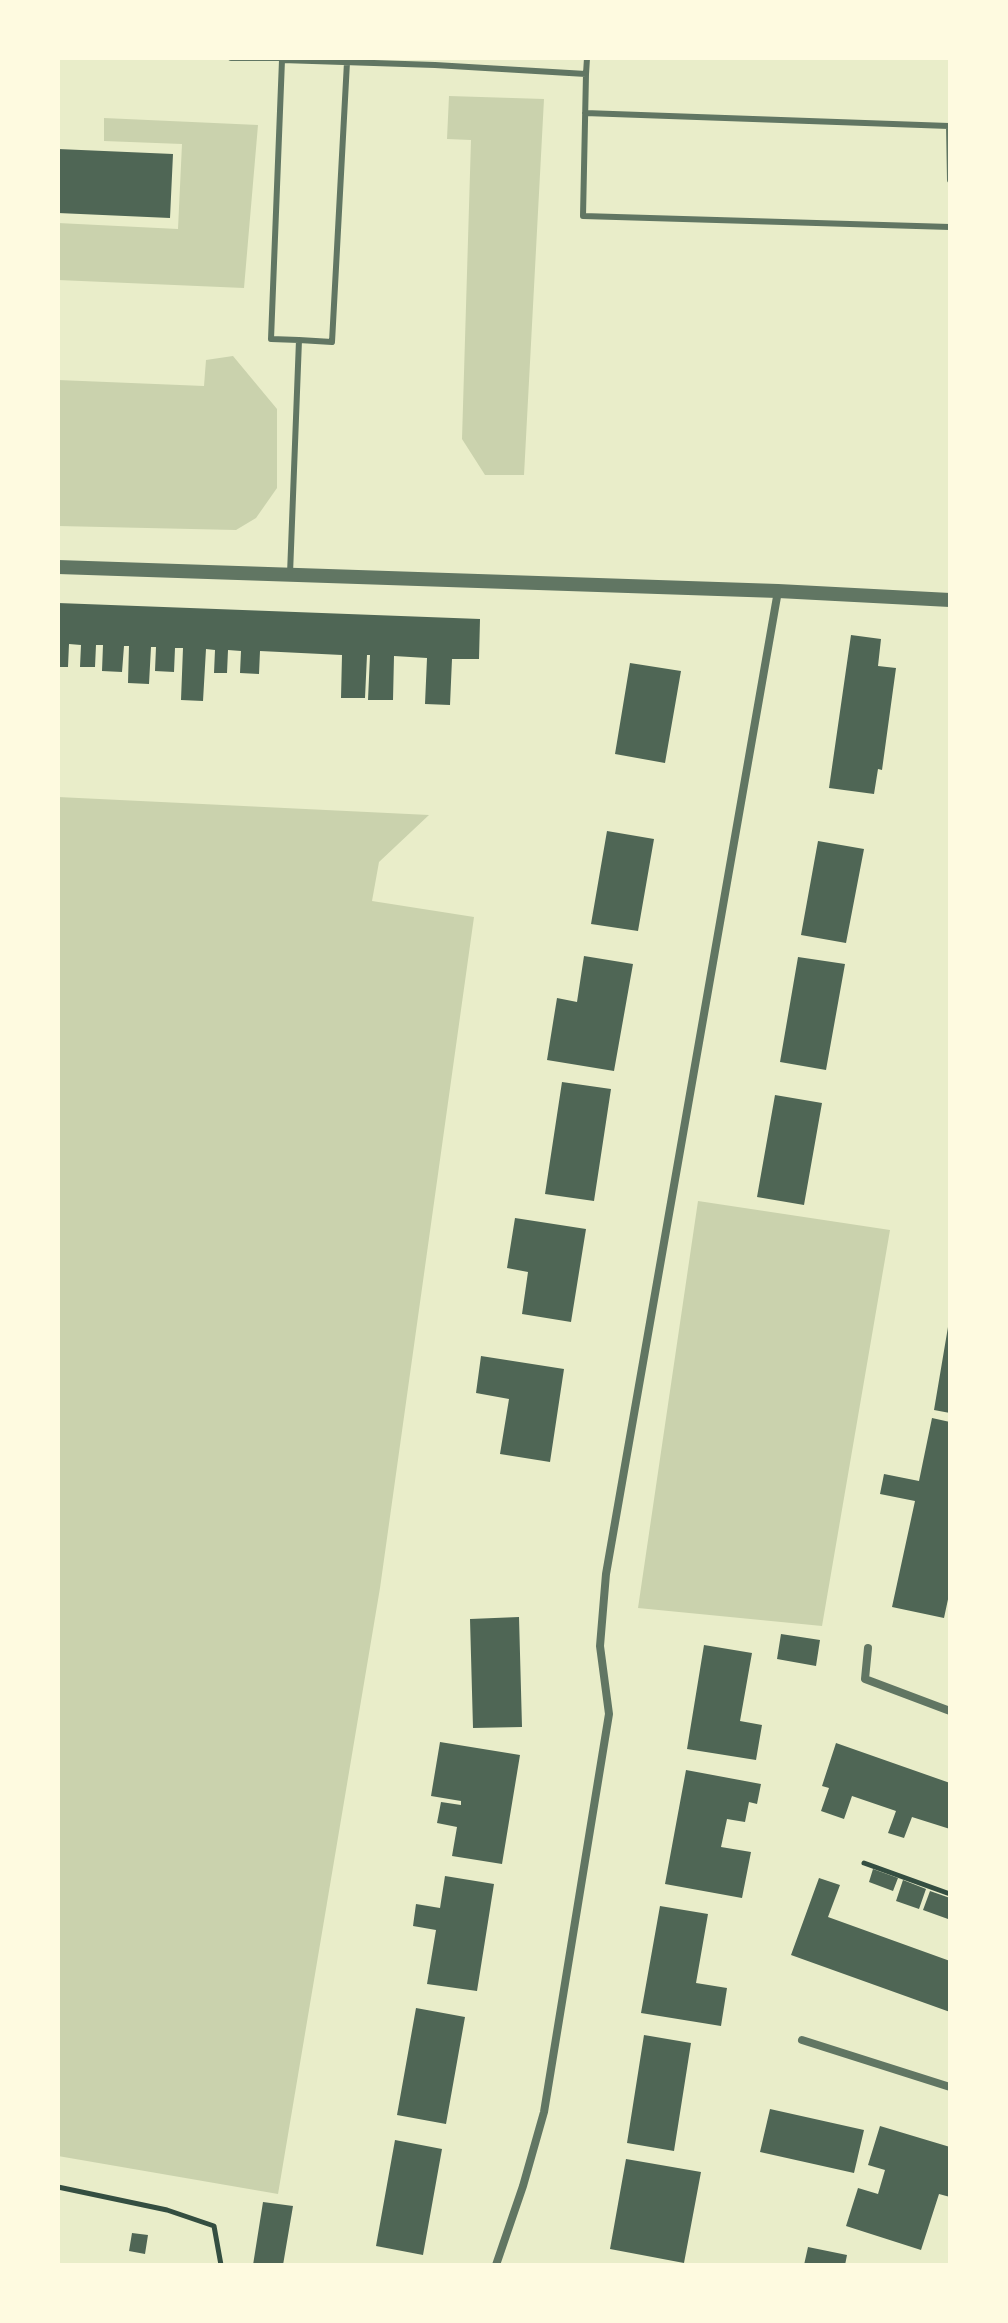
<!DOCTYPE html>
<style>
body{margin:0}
#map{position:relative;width:1008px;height:2323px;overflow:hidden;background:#e9edc9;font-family:Rubik,sans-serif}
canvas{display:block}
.frame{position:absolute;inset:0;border:60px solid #fefae0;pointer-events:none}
</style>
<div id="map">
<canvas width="1008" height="2323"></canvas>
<div class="frame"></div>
</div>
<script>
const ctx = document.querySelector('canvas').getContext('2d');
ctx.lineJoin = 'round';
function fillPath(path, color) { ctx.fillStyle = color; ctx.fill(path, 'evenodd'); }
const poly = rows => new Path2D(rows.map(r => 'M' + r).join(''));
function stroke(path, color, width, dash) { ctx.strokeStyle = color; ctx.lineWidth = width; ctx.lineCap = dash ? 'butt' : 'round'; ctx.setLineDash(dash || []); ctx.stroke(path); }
const green = poly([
 [449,96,544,99,524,475,485,475,462,439,471,140,447,139],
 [104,118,258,125,244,288,58,280,58,223,178,229,182,144,104,141],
 [233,356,277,409,277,488,256,518,236,530,58,526,58,380,204,386,206,360],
 [58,797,429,815,379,862,372,901,474,917,380,1588,278,2194,58,2156],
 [698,1201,890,1230,822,1626,638,1608]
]);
const building = poly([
 [58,149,173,154,170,218,58,213],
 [58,603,480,619,479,659,452,659,450,705,425,704,427,658,394,656,393,700,368,700,370,655,367,655,365,698,341,698,342,655,260,651,259,674,240,673,241,651,228,650,227,673,214,673,215,650,206,649,203,701,181,700,183,648,175,648,174,672,155,671,156,647,151,647,149,684,128,683,129,646,124,646,122,672,102,671,103,645,96,645,95,667,80,667,81,645,69,644,68,667,58,667],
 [851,635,881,639,878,666,896,668,882,770,878,769,874,794,829,788],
 [630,663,681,671,665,763,615,754],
 [607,831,654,839,638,931,591,924],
 [818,841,864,849,846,943,801,935],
 [584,956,633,964,614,1071,547,1060,557,998,577,1002],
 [798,957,845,964,826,1070,780,1062],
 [562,1082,611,1089,594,1201,545,1194],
 [775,1095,822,1103,804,1205,757,1197],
 [515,1218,586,1229,571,1322,522,1314,528,1272,507,1268],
 [948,1327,950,1327,950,1413,934,1410],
 [481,1356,564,1369,550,1462,500,1454,509,1399,476,1393],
 [932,1418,950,1422,950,1590,944,1618,892,1607,915,1501,880,1494,884,1474,919,1481],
 [519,1617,522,1727,473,1728,470,1619],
 [781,1634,820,1640,816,1666,777,1659],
 [704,1645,752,1653,740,1721,762,1725,756,1760,687,1749],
 [440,1742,520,1755,502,1864,452,1856,457,1827,437,1823,441,1802,461,1805,461,1801,431,1796],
 [836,1743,950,1783,950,1829,912,1817,904,1838,888,1833,896,1811,852,1796,844,1819,821,1811,829,1788,822,1786],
 [686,1770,761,1784,757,1804,749,1802,745,1822,727,1819,721,1847,751,1852,742,1898,665,1884],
 [873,1869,898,1878,893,1891,869,1882],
 [445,1876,494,1884,477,1991,427,1984,436,1930,413,1926,416,1904,440,1908],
 [819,1878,840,1885,828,1917,950,1961,950,2012,791,1955],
 [903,1880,926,1889,919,1909,896,1901],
 [930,1891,950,1898,948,1919,923,1910],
 [660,1906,708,1914,696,1983,727,1988,721,2026,641,2013],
 [416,2008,465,2017,446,2124,397,2115],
 [644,2035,691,2043,674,2151,627,2143],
 [770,2109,864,2130,854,2173,760,2152],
 [880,2126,950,2147,950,2197,939,2194,921,2250,846,2226,858,2188,878,2194,885,2170,868,2165],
 [395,2140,442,2149,423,2255,376,2246],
 [626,2159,701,2172,684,2263,610,2249],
 [263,2202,293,2206,283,2265,253,2265],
 [132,2233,148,2235,145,2254,129,2251],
 [808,2247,847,2255,845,2265,804,2265]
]);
const path = poly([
 [864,1863,950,1894],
 [58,2187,167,2210,214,2226,221,2265]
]);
const service = poly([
 [231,58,282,58],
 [586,74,587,58],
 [585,113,949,126,950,180],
 [299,340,271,339,282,60,435,65,586,74,583,216,950,227],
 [290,574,299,340,332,342,347,62]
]);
const minor = poly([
 [868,1648,865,1679,950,1711],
 [802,2040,950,2087],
 [496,2265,523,2186,544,2112,609,1714,600,1646,606,1574,778,591]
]);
const tertiary = poly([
 [58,567,778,591,950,600]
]);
fillPath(green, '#cad2ad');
fillPath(building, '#4f6655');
stroke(path, '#344e41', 5);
stroke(service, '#617663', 6);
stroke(minor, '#617663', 8);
stroke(tertiary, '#617663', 14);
</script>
